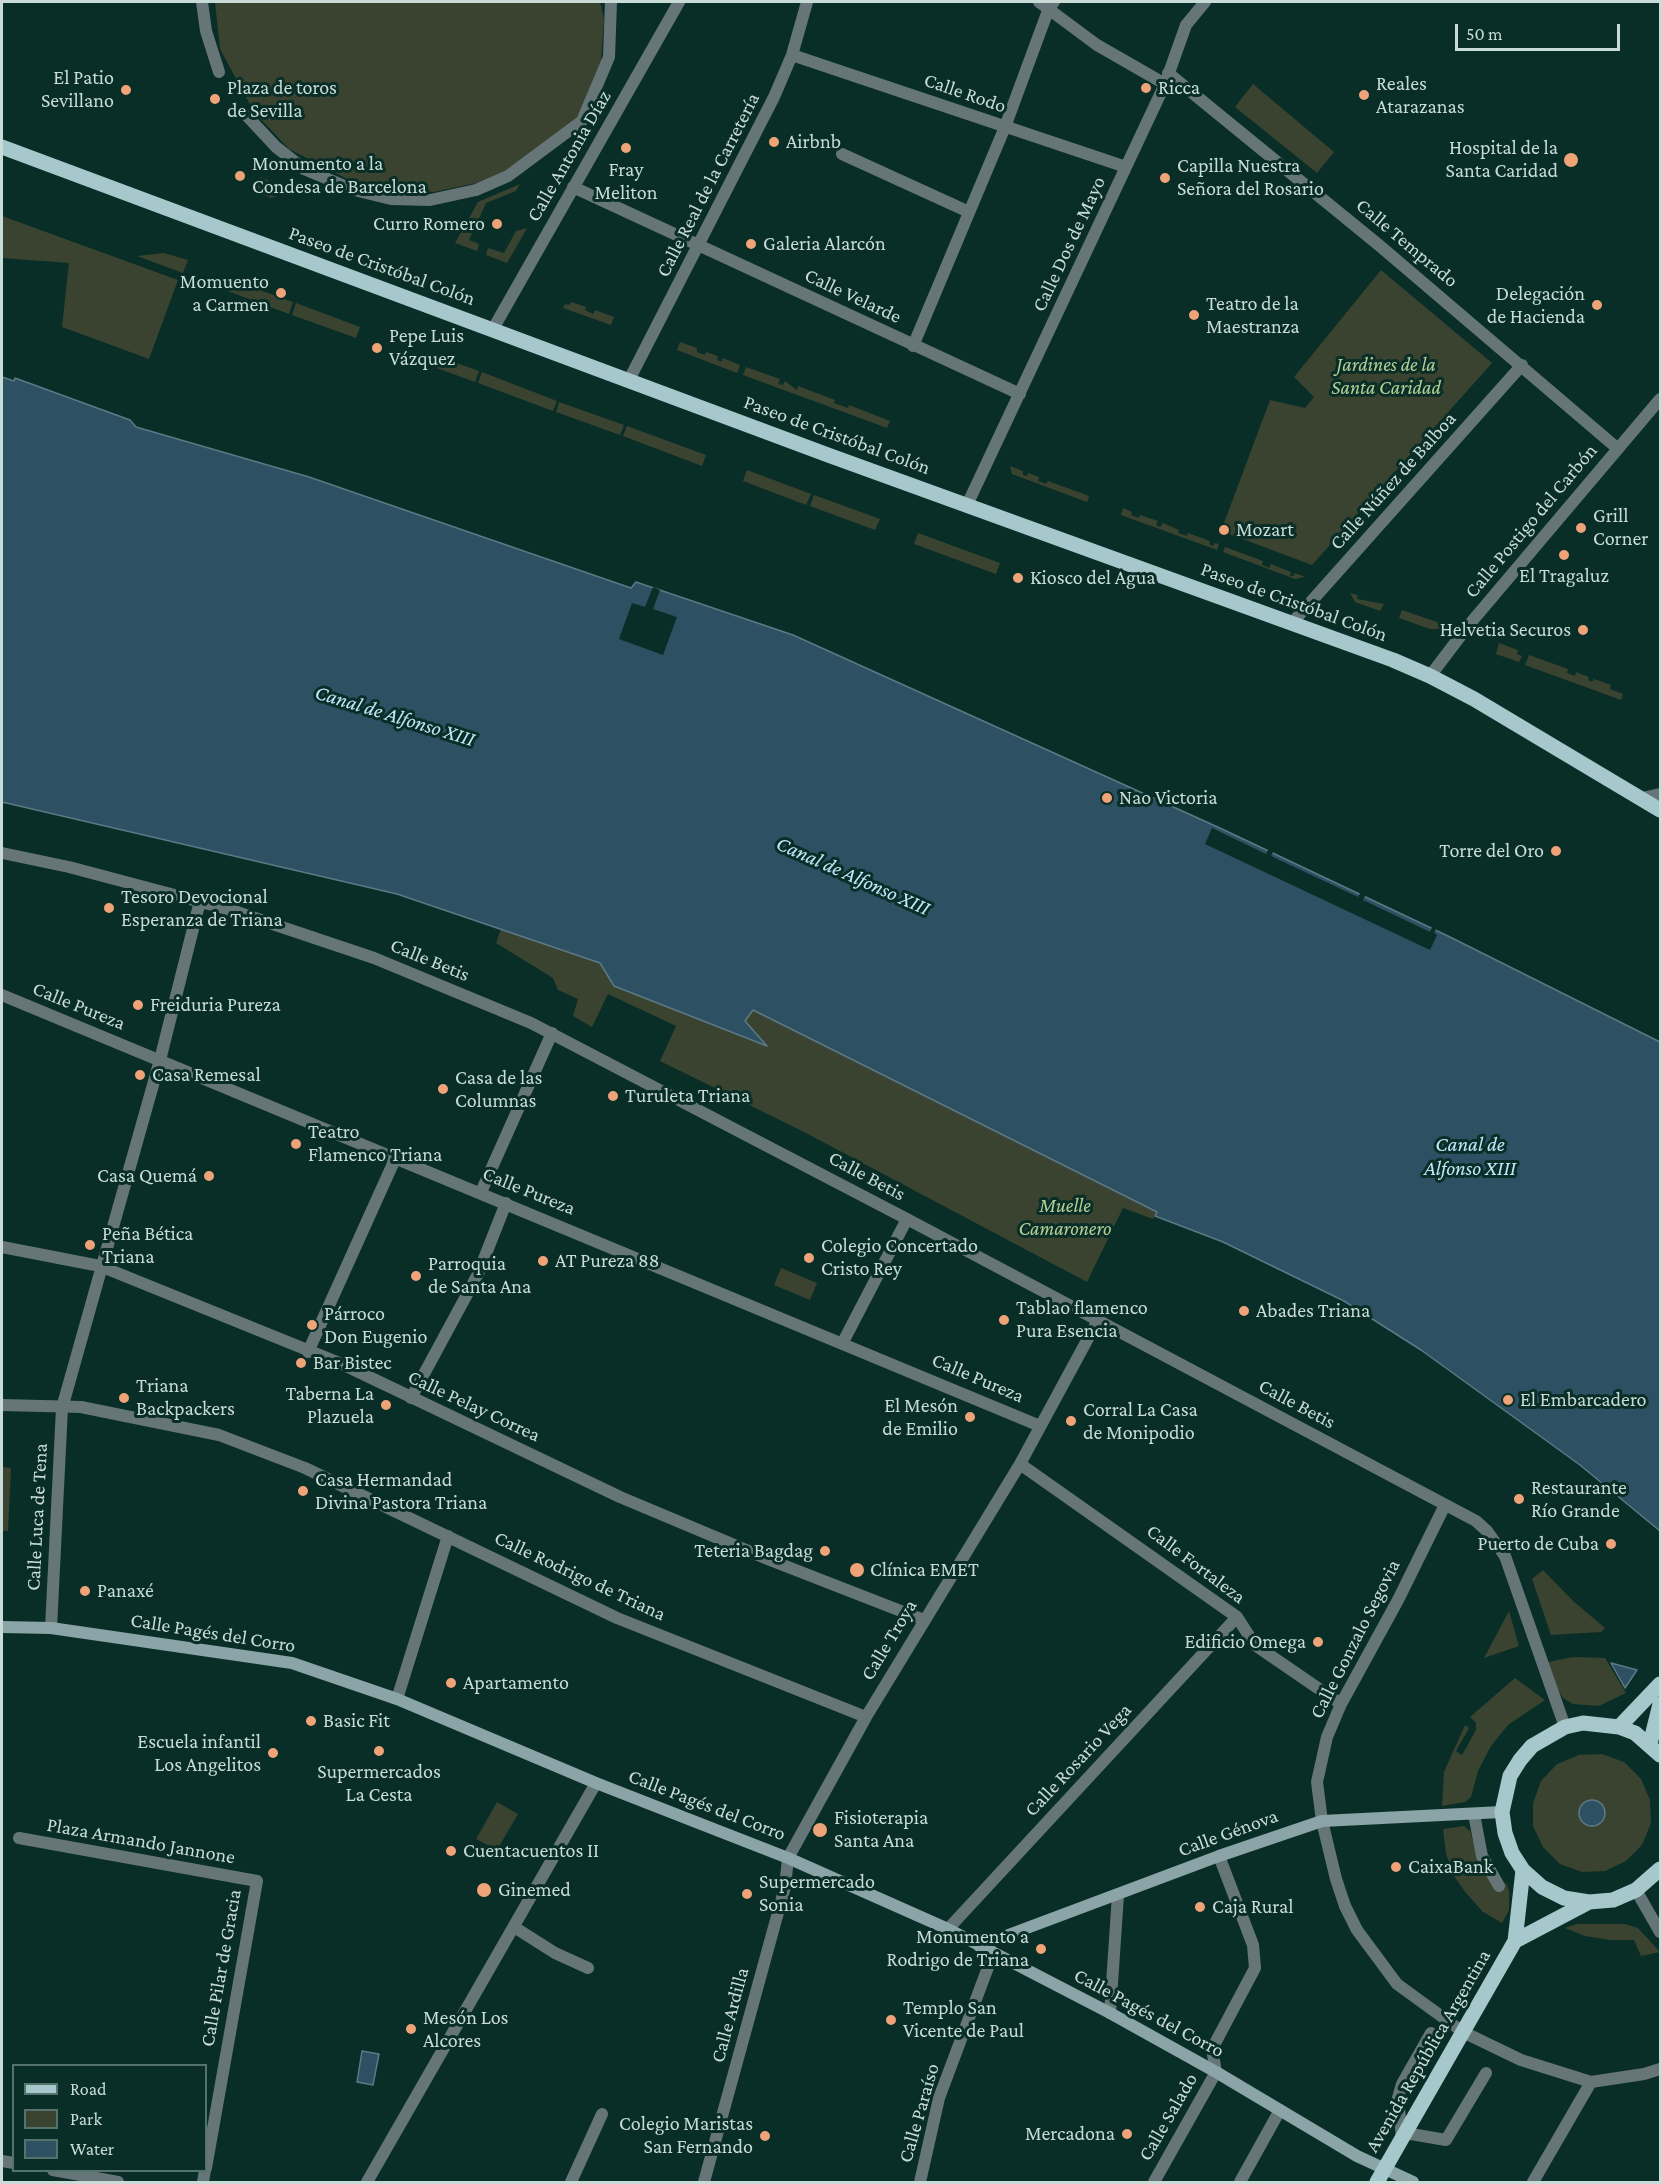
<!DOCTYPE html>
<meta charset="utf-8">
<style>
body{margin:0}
#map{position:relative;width:1662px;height:2184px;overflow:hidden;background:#092e27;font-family:"Crimson Pro",serif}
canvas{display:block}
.frame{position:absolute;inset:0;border:3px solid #c8dbd6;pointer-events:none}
.legend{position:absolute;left:12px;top:2064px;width:195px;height:108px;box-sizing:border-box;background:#092e27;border:2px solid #55736d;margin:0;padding:8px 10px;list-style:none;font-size:18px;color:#c8dbd6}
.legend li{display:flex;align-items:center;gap:12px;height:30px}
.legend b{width:30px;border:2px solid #55736d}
.scale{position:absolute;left:1455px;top:24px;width:165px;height:27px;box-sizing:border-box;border:3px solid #c8dbd6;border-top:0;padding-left:8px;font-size:18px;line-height:21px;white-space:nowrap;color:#c8dbd6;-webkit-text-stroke:4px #092e27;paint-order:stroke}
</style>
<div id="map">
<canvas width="1662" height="2184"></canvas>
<div class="frame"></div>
<ul class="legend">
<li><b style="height:8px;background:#a6c7cb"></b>Road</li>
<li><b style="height:16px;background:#3a4330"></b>Park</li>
<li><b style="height:16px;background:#2d5062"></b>Water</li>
</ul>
<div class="scale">50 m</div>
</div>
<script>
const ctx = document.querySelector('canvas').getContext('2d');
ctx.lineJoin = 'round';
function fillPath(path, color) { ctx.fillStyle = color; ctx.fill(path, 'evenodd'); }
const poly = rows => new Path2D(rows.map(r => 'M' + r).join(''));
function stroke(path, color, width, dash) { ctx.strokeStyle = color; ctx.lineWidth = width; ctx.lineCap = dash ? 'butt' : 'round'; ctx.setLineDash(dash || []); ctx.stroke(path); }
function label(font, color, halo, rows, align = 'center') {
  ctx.font = font + ' "Crimson Pro",serif'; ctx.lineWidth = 6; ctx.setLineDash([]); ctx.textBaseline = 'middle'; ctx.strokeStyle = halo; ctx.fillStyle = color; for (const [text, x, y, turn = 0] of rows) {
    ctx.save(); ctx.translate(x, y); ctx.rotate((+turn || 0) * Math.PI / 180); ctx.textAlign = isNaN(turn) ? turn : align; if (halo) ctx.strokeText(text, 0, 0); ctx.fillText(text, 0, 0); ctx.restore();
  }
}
const green = poly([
 [215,2,600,2,604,18,601,62,577,120,510,170,476,183,434,192,392,189,357,184,289,149,254,112,220,49],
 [1253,84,1334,152,1317,173,1235,107],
 [260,177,281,186,277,196,271,198,254,191],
 [520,184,516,191,486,203,469,240,479,244,477,251,455,243,478,202],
 [2,216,178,280,149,359,62,327,69,263,2,258],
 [527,228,507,263,486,255,488,248,504,253,516,231],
 [164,253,188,260,183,273,137,256],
 [1381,270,1492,363,1312,565,1221,531,1270,400,1305,408,1314,397,1294,377],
 [229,279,293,302,289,314,225,290],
 [571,302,586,307,585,310,593,314,595,310,614,317,611,325,563,308,565,304,569,305],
 [296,303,360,327,356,338,292,315],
 [680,342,697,348,697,352,705,355,706,352,718,356,717,360,721,362,723,358,740,365,737,373,677,350],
 [434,355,479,371,475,382,431,366],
 [746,367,780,379,778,384,783,385,785,381,797,390,798,386,835,400,834,403,848,408,849,405,890,421,887,428,743,375],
 [482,372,557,401,553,411,478,383],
 [559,402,624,425,620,435,556,412],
 [627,426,706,455,702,466,623,436],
 [1010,466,1023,471,1023,475,1027,476,1028,473,1039,477,1038,481,1046,484,1048,481,1089,496,1087,502,1012,474],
 [747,470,811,494,806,505,743,481],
 [814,495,880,519,875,530,810,506],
 [1123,508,1132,512,1131,515,1139,518,1140,515,1158,521,1156,525,1160,527,1163,523,1179,530,1178,533,1187,536,1188,533,1210,541,1209,544,1213,546,1215,543,1219,544,1217,550,1121,515],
 [918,533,1000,563,996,574,914,544],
 [1225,547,1263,561,1262,565,1269,568,1271,564,1291,572,1290,576,1293,576,1295,573,1305,577,1295,579,1223,552],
 [1350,593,1358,595,1357,599,1384,604,1380,611,1355,602],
 [1402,610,1440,623,1439,627,1443,629,1430,629,1399,618],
 [1499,643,1518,650,1517,654,1522,656,1519,662,1496,654],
 [1529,655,1568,669,1567,673,1575,676,1576,672,1589,677,1588,680,1592,682,1594,679,1611,685,1610,689,1623,694,1621,700,1525,665],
 [501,929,600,963,614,986,766,1046,745,1021,753,1009,1157,1212,1153,1219,1123,1208,1087,1282,806,1133,660,1061,676,1026,608,994,592,1027,573,1016,578,999,558,990,553,978,496,943],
 [781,1268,817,1283,810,1300,774,1285],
 [2,1467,11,1468,8,1531,2,1531],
 [1543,1570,1573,1601,1605,1628,1601,1632,1551,1635,1532,1579],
 [1509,1611,1519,1646,1484,1658],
 [1573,1657,1605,1658,1626,1693,1599,1706,1573,1704,1563,1698,1557,1689,1548,1662],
 [1515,1678,1545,1700,1508,1725,1491,1746,1478,1771,1471,1797,1465,1802,1442,1806,1444,1772,1465,1725,1469,1728,1456,1751,1462,1755,1476,1730,1476,1723,1470,1717],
 [1602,1754,1624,1762,1641,1779,1650,1800,1651,1823,1642,1845,1626,1861,1605,1871,1582,1872,1560,1864,1543,1847,1533,1826,1533,1803,1541,1781,1557,1764,1579,1755],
 [497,1802,518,1814,497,1850,476,1839],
 [1464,1826,1470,1831,1474,1844,1502,1884,1506,1883,1509,1891,1509,1910,1502,1923,1483,1912,1466,1893,1454,1876,1446,1854,1443,1829],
 [1576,1924,1625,1924,1638,1928,1660,1952,1641,1956,1634,1940,1610,1940,1585,1936,1565,1928]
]);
const water = poly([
 [2,377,14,381,15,378,130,420,136,427,309,477,631,588,636,582,793,635,1222,829,1448,936,1660,1042,1660,1531,1580,1465,1421,1350,1344,1301,1223,1242,1155,1216,1157,1212,753,1010,745,1021,767,1046,614,986,600,963,397,894,2,802,2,377],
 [1611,1663,1637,1670,1625,1688,1611,1663],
 '1579 1813a13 13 0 1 1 26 0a13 13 0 1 1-26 0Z',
 [362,2051,379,2054,373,2085,357,2082,362,2051]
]);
const pier = poly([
 [653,587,660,590,653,609,677,617,663,655,619,639,632,603,645,607],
 [1212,828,1266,854,1269,848,1274,850,1271,856,1358,897,1361,892,1366,894,1363,900,1430,932,1433,925,1437,927,1434,933,1437,935,1430,950,1205,844]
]);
const lane = poly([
 [202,2,206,31,219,72],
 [247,116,276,147,304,169,354,190,391,199,430,200,476,190,508,176,582,121,609,57,611,2],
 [1474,1814,1482,1856,1499,1886],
 [514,1927,555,1953,588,1968],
 [1405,2133,1446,2140,1486,2073],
 [1402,2139,1398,2098,1402,2084,1431,2033],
 [1240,2182,1280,2110]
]);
const street = poly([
 [1039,2,1097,45,1165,84],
 [792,55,1126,167],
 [1168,73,1380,246,1617,448],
 [842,154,969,212],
 [573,187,1020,394],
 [493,329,679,2],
 [913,346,1005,127,1049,8,1054,2],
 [629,380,774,97,792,55,807,2],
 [967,505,1165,84,1186,25,1205,2],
 [1292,623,1522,365],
 [1430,676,1468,626,1660,399],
 [1642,798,1660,794],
 [2,853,69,867,231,910,374,958,531,1023,907,1219,1476,1521,1487,1531,1505,1556,1565,1727],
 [2,995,1040,1426],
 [481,1192,552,1033],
 [2,1247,100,1266,342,1364,620,1497,770,1560,924,1620],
 [843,1342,907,1219],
 [308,1352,396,1157],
 [411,1398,478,1274,506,1203],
 [2,1405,81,1407,219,1435,305,1468,617,1618,866,1717],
 [1020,1464,1237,1617,1255,1645,1341,1704],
 [1445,1505,1398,1600,1341,1704,1327,1737,1317,1782,1322,1821,1336,1879,1345,1906,1357,1930,1397,1984,1463,2032,1521,2060,1591,2082,1644,2074,1660,2069],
 [51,1628,62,1408,160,1060,200,901],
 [397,1699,448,1536],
 [19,1838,257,1881,206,2168],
 [1636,1890,1660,1932],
 [948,1929,1237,1617],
 [1110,2013,1118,1895],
 [2,2161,14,2163],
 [53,2170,118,2182],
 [203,2182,205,2170],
 [367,2182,596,1783],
 [571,2182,602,2114],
 [704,2182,785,1887,788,1858,866,1717,1020,1464,1098,1320],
 [920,2182,939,2098,993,1954],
 [1154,2182,1216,2072,1212,2049,1255,1968,1253,1945,1219,1856],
 [1533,2182,1591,2082]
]);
const secondary = poly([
 [2,1627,51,1628,292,1663,397,1699,596,1783,788,1858,948,1929,1110,2013,1216,2072,1357,2156,1413,2182],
 [979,1946,1219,1856,1322,1821,1502,1812]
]);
const primary = poly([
 [2,147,828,455,1393,660,1430,676,1474,699,1660,810],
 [1619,1727,1660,1684],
 [1650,1744,1660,1704],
 [1660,1755,1635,1733,1619,1727,1583,1723,1565,1727,1532,1746,1520,1760,1510,1776,1502,1812,1505,1833,1512,1853,1523,1870,1542,1887,1564,1898,1589,1902,1613,1900,1636,1890,1660,1869],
 [1515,1941,1589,1902],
 [1377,2182,1515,1941,1523,1870]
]);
const markers = [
 [1146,88,6,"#efa378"],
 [126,90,6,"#efa378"],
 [1364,95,6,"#efa378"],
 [215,99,6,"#efa378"],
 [774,142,6,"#efa378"],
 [626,148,6,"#efa378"],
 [1571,160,8,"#efa378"],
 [240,176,6,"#efa378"],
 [1165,178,6,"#efa378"],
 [497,224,6,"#efa378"],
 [751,244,6,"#efa378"],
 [281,293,6,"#efa378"],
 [1597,305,6,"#efa378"],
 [1194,315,6,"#efa378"],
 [377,348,6,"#efa378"],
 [1581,528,6,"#efa378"],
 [1224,530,6,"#efa378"],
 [1564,555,6,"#efa378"],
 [1018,578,6,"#efa378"],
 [1583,630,6,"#efa378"],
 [1107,798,6,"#efa378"],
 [1556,851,6,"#efa378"],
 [109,908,6,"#efa378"],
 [138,1005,6,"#efa378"],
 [140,1075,6,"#efa378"],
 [443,1089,6,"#efa378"],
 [613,1096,6,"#efa378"],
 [296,1144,6,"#efa378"],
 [209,1176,6,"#efa378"],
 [90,1245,6,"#efa378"],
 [809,1258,6,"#efa378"],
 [543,1261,6,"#efa378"],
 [416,1276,6,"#efa378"],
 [1244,1311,6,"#efa378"],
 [1004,1320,6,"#efa378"],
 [312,1325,6,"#efa378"],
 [301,1363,6,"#efa378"],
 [124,1398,6,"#efa378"],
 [1508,1400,6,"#efa378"],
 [386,1405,6,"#efa378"],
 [970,1417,6,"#efa378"],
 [1071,1421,6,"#efa378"],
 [303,1491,6,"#efa378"],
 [1519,1499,6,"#efa378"],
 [1611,1544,6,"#efa378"],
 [825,1551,6,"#efa378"],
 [857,1570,8,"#efa378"],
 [85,1591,6,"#efa378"],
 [1318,1642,6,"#efa378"],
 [451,1683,6,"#efa378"],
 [311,1721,6,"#efa378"],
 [379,1751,6,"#efa378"],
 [273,1753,6,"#efa378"],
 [820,1830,8,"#efa378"],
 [451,1851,6,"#efa378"],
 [1396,1867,6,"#efa378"],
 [484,1890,8,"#efa378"],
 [747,1894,6,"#efa378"],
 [1200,1907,6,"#efa378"],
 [1041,1949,6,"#efa378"],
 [891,2020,6,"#efa378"],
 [411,2029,6,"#efa378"],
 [1127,2134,6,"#efa378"],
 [765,2136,6,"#efa378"]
];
const poiNames = [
 ["El Patio",114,78,"right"],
 ["Sevillano",114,101,"right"],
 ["Reales",1376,84],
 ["Atarazanas",1376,107],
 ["Plaza de toros",227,88],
 ["de Sevilla",227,111],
 ["Ricca",1158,88],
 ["Airbnb",786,142],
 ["Hospital de la",1558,148,"right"],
 ["Santa Caridad",1558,171,"right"],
 ["Monumento a la",252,164],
 ["Condesa de Barcelona",252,187],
 ["Capilla Nuestra",1177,166],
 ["Señora del Rosario",1177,189],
 ["Fray",626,170,"center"],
 ["Meliton",626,193,"center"],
 ["Curro Romero",485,224,"right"],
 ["Galeria Alarcón",763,244],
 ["Momuento",269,282,"right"],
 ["a Carmen",269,305,"right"],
 ["Delegación",1585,294,"right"],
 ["de Hacienda",1585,317,"right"],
 ["Teatro de la",1206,304],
 ["Maestranza",1206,327],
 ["Pepe Luis",389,336],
 ["Vázquez",389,359],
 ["Grill",1593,516],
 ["Corner",1593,539],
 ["Mozart",1236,530],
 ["El Tragaluz",1564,576,"center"],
 ["Kiosco del Agua",1030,578],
 ["Helvetia Securos",1571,630,"right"],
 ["Nao Victoria",1119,798],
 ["Torre del Oro",1544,851,"right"],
 ["Tesoro Devocional",121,897],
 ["Esperanza de Triana",121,920],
 ["Freiduria Pureza",150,1005],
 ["Casa Remesal",152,1075],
 ["Casa de las",455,1078],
 ["Columnas",455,1101],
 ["Turuleta Triana",625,1096],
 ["Teatro",308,1132],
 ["Flamenco Triana",308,1155],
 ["Casa Quemá",197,1176,"right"],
 ["Peña Bética",102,1234],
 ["Triana",102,1257],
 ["Colegio Concertado",821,1246],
 ["Cristo Rey",821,1269],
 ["AT Pureza 88",555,1261],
 ["Parroquia",428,1264],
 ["de Santa Ana",428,1287],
 ["Tablao flamenco",1016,1308],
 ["Pura Esencia",1016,1331],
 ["Abades Triana",1256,1311],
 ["Párroco",324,1314],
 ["Don Eugenio",324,1337],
 ["Bar Bistec",313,1363],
 ["Triana",136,1386],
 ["Backpackers",136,1409],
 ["Taberna La",374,1394,"right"],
 ["Plazuela",374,1417,"right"],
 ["El Embarcadero",1520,1400],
 ["El Mesón",958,1406,"right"],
 ["de Emilio",958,1429,"right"],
 ["Corral La Casa",1083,1410],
 ["de Monipodio",1083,1433],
 ["Casa Hermandad",315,1480],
 ["Divina Pastora Triana",315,1503],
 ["Restaurante",1531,1488],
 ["Río Grande",1531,1511],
 ["Puerto de Cuba",1599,1544,"right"],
 ["Teteria Bagdag",813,1551,"right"],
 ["Clínica EMET",870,1570],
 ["Panaxé",97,1591],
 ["Edificio Omega",1306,1642,"right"],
 ["Apartamento",463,1683],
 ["Basic Fit",323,1721],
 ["Escuela infantil",261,1742,"right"],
 ["Los Angelitos",261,1765,"right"],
 ["Supermercados",379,1772,"center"],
 ["La Cesta",379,1795,"center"],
 ["Fisioterapia",834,1818],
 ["Santa Ana",834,1841],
 ["Cuentacuentos II",463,1851],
 ["CaixaBank",1408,1867],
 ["Supermercado",759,1882],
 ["Sonia",759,1905],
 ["Ginemed",498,1890],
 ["Caja Rural",1212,1907],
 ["Monumento a",1029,1937,"right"],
 ["Rodrigo de Triana",1029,1960,"right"],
 ["Templo San",903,2008],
 ["Vicente de Paul",903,2031],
 ["Mesón Los",423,2018],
 ["Alcores",423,2041],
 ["Colegio Maristas",753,2124,"right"],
 ["San Fernando",753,2147,"right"],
 ["Mercadona",1115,2134,"right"]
];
const streetNames = [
 ["Calle Rodo",965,93,19],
 ["Calle Antonia Díaz",569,156,-60],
 ["Calle Real de la Carretería",708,185,-63],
 ["Calle Temprado",1407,243,40],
 ["Calle Dos de Mayo",1069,244,-65],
 ["Paseo de Cristóbal Colón",382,266,20],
 ["Calle Velarde",853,296,25],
 ["Paseo de Cristóbal Colón",837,435,20],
 ["Calle Núñez de Balboa",1393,481,-48],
 ["Calle Postigo del Carbón",1531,521,-50],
 ["Paseo de Cristóbal Colón",1294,602,20],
 ["Calle Betis",430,960,22],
 ["Calle Pureza",79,1006,22],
 ["Calle Betis",867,1176,28],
 ["Calle Pureza",529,1191,22],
 ["Calle Pureza",978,1378,23],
 ["Calle Betis",1297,1404,28],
 ["Calle Pelay Correa",474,1406,25],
 ["Calle Luca de Tena",37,1517,-87],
 ["Calle Fortaleza",1196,1564,37],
 ["Calle Rodrigo de Triana",580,1576,25],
 ["Calle Pagés del Corro",213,1633,9],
 ["Calle Gonzalo Segovia",1355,1639,-63],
 ["Calle Troya",889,1640,-59],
 ["Calle Rosario Vega",1078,1760,-47],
 ["Calle Pagés del Corro",707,1805,21],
 ["Calle Génova",1228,1833,-20],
 ["Plaza Armando Jannone",141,1841,10],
 ["Calle Pilar de Gracia",221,1968,-80],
 ["Calle Pagés del Corro",1149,2013,28],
 ["Calle Ardilla",730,2015,-75],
 ["Avenida República Argentina",1428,2051,-60],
 ["Calle Paraíso",919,2113,-74],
 ["Calle Salado",1168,2117,-60]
];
const parkNames = [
 ["Jardines de la",1386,365],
 ["Santa Caridad",1386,388],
 ["Muelle",1065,1206],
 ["Camaronero",1065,1229]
];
const waterNames = [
 ["Canal de Alfonso XIII",395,716,17],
 ["Canal de Alfonso XIII",853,876,24],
 ["Canal de",1470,1145],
 ["Alfonso XIII",1470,1169]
];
fillPath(green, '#3a4330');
fillPath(water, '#2d5062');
stroke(water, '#5c7a85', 1.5);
fillPath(pier, '#092e27');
stroke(lane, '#667678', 12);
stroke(street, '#667678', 12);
stroke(secondary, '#8aa4a7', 12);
stroke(primary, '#a6c7cb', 15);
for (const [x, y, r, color] of markers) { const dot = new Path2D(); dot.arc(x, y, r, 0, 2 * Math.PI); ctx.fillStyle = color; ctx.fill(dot); stroke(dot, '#092e27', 2); }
label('20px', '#c8dbd6', '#092e27', poiNames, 'left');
label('20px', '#c8dbd6', '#092e27', streetNames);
label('italic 20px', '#b5ce96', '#092e27', parkNames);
label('italic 21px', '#c1e7fb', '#092e27', waterNames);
</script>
